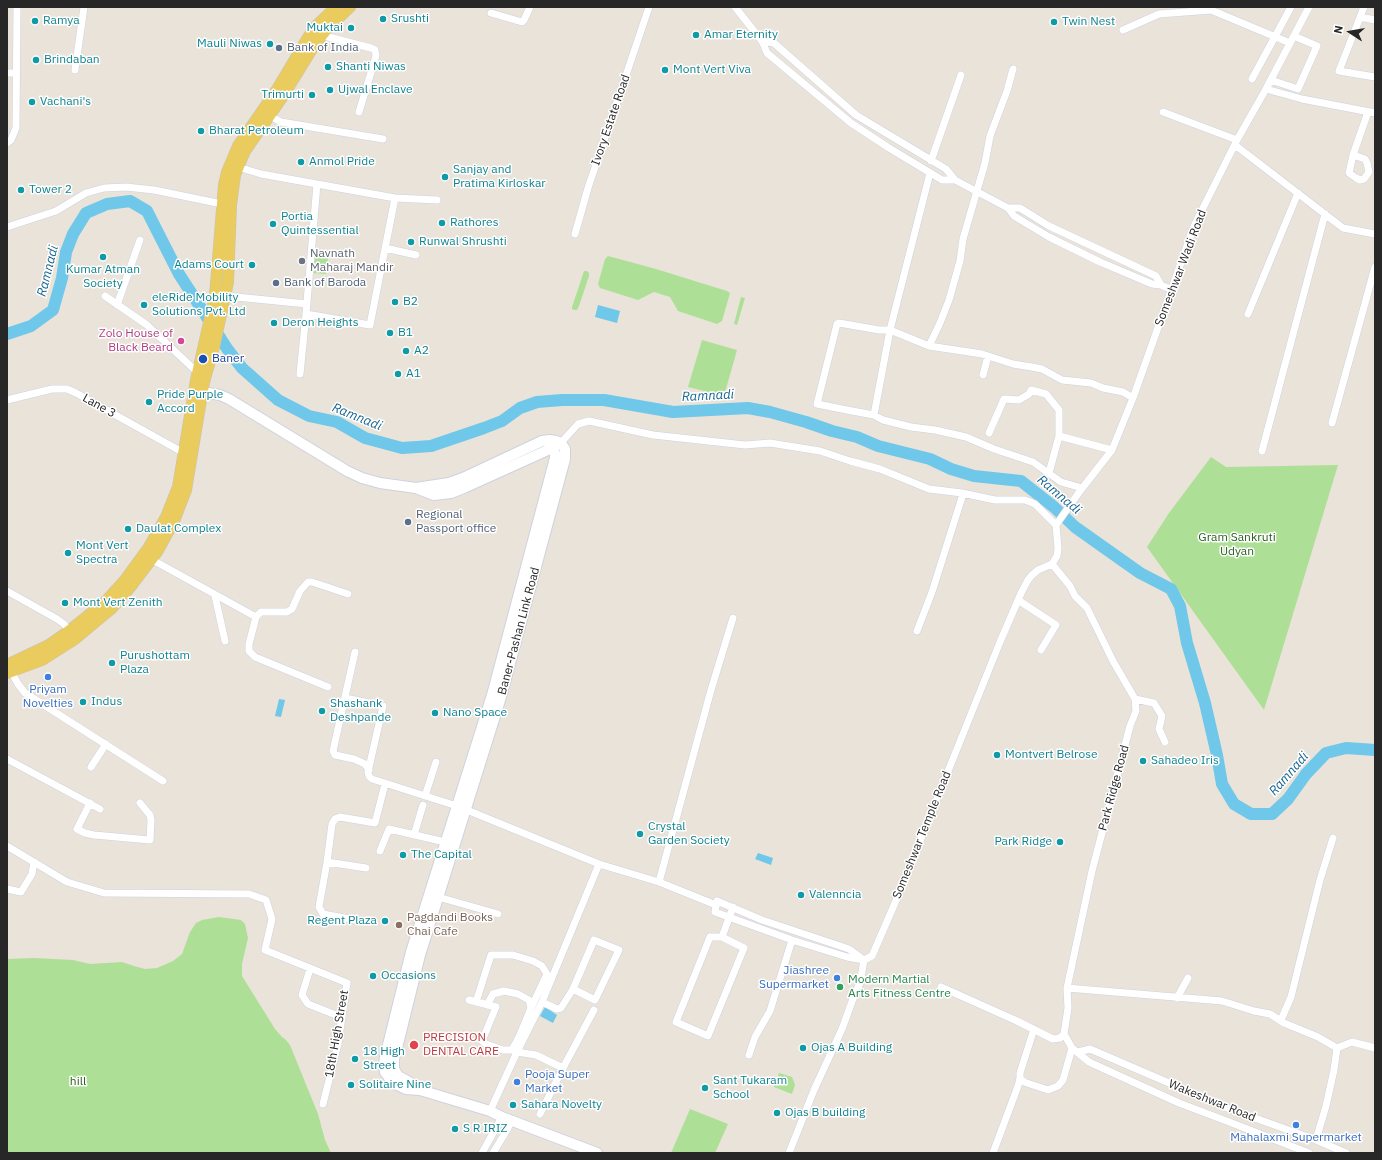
<!DOCTYPE html>
<style>
body{margin:0}
#map{position:relative;width:1382px;height:1160px;overflow:hidden;background:#e9e3d9;font-family:"IBM Plex Sans",sans-serif}
canvas{display:block}
.frame{position:absolute;inset:0;border:8px solid #272727;pointer-events:none}
.north{position:absolute;left:1330px;top:12px;width:40px;height:40px;-webkit-text-stroke:3px #fff;paint-order:stroke;rotate:282deg;font-size:11px;font-weight:700;line-height:16px;text-align:center;color:#272727}
.north::after{content:'';display:block;margin:auto;width:14px;height:18px;background:#272727;clip-path:polygon(50% 0,100% 100%,50% 72%,0 100%)}
</style>
<div id="map">
<canvas width="1382" height="1160"></canvas>
<div class="frame"></div>
<div class="north">N</div>
</div>
<script>
const ctx = document.querySelector('canvas').getContext('2d');
ctx.lineJoin = 'round';
function fillPath(path, color) { ctx.fillStyle = color; ctx.fill(path, 'evenodd'); }
const poly = rows => new Path2D(rows.map(r => 'M' + r).join(''));
function stroke(path, color, width, dash) { ctx.strokeStyle = color; ctx.lineWidth = width; ctx.lineCap = dash ? 'butt' : 'round'; ctx.setLineDash(dash || []); ctx.stroke(path); }
function label(font, color, halo, rows, align = 'center') {
  ctx.font = font + ' "IBM Plex Sans",sans-serif'; ctx.lineWidth = 3; ctx.setLineDash([]); ctx.textBaseline = 'middle'; ctx.strokeStyle = halo; ctx.fillStyle = color; for (const [text, x, y, turn = 0] of rows) {
    ctx.save(); ctx.translate(x, y); ctx.rotate((+turn || 0) * Math.PI / 180); ctx.textAlign = isNaN(turn) ? turn : align; if (halo) ctx.strokeText(text, 0, 0); ctx.fillText(text, 0, 0); ctx.restore();
  }
}
const green = poly([
 [315,256,328,258,326,274,313,273],
 [608,256,656,269,727,291,730,293,722,321,717,324,678,311,670,297,654,292,638,300,600,288,598,284,605,259],
 [584,271,587,271,589,273,589,276,579,306,577,310,575,310,572,309,572,307],
 [741,297,745,298,737,325,734,324],
 [702,340,737,350,724,396,688,387],
 [1211,457,1226,467,1338,465,1264,710,1147,547,1169,513],
 [219,917,241,920,245,924,248,938,242,964,242,976,275,1029,282,1037,286,1040,290,1045,318,1114,325,1140,331,1153,7,1153,7,959,34,958,73,960,90,964,122,962,134,966,145,969,157,968,173,961,182,954,190,932,196,923,202,920],
 [779,1073,792,1077,795,1085,792,1094,774,1087],
 [690,1109,728,1124,715,1153,671,1153]
]);
const water = poly([
 [598,305,620,311,617,323,595,317],
 [279,699,285,700,281,717,275,716],
 [758,853,773,858,771,865,755,859],
 [545,1007,557,1015,553,1023,540,1016]
]);
const river = poly([
 [7,334,31,326,53,310,62,278,66,252,73,234,86,213,107,204,130,201,147,211,179,274,228,350,242,368,278,400,309,416,337,422,365,438,402,448,431,446,484,428,502,421,520,408,537,402,562,400,604,400,673,412,748,408,770,412,806,422,832,431,857,437,878,446,930,459,951,469,974,476,1021,481,1054,507,1075,527,1140,573,1171,589,1180,606,1187,643,1205,703,1217,755,1222,784,1234,804,1251,814,1272,814,1288,799,1306,774,1326,753,1346,748,1375,750]
]);
const street = poly([
 [735,7,762,41],
 [1364,7,1339,71,1375,77],
 [491,13,522,22,524,20,530,7],
 [1360,17,1375,20],
 [1123,30,1159,14,1211,10,1290,43],
 [321,35,371,48,375,50,376,56,359,112],
 [762,41,774,43,856,115,946,169,955,180,942,180,889,148,851,123,767,53,762,41],
 [75,70,84,7],
 [7,73,16,73],
 [1252,79,1291,7],
 [1271,80,1298,89,1317,46,1294,36],
 [1266,89,1302,99,1375,113],
 [1163,112,1237,140],
 [270,116,281,122,383,139],
 [7,143,11,140,16,128,17,7],
 [1235,145,1343,228,1375,234],
 [1353,155,1365,159,1367,163,1369,172,1364,179,1360,180,1356,178,1349,173,1353,155,1368,112],
 [931,161,961,75],
 [238,167,261,174,395,198,437,200],
 [930,173,890,330,879,330,839,323,837,324,817,404,852,411,874,415,883,420,911,427,935,430,966,437,994,449,1033,462,1061,482,1082,488],
 [955,180,1008,208,1014,216,1049,237,1100,262,1152,284,1161,285,1172,290],
 [1008,208,1020,208,1049,226,1156,276,1161,285],
 [7,227,56,211,86,193,104,188,126,187,154,190,222,204],
 [575,234,588,188,649,7],
 [385,248,416,255],
 [105,296,147,325,197,372],
 [226,296,307,304],
 [117,305,140,240],
 [306,314,370,325,395,198],
 [1248,314,1298,193],
 [929,346,982,354,1013,364,1032,367,1042,369,1062,380,1091,383,1103,388,1123,392,1133,398],
 [300,374,306,314,317,184],
 [983,375,988,356],
 [7,400,52,389,67,389,76,393,184,453],
 [874,415,890,330,929,346,940,323,949,300,960,261,963,239,985,163,990,136,1007,91,1013,69],
 [1332,423,1375,267],
 [989,433,1004,399,1019,400,1029,394,1031,390,1046,394,1059,410,1059,436,1049,473],
 [1059,436,1112,450],
 [558,446,578,424,589,421,653,435,745,445,770,443,820,451,850,461,880,469,929,489,962,493,995,500,1025,500,1035,504,1056,525],
 [1262,451,1325,214],
 [1056,525,1080,491,1112,450,1133,398,1194,226,1237,140,1266,89,1309,7],
 [149,558,256,617,249,644,249,651,255,657,328,687],
 [1052,564,1070,586,1075,596,1087,608,1113,661,1135,699,1136,711,1130,726,1092,871,1067,988,1068,1008,1064,1034],
 [7,591,57,619,64,624,69,631],
 [215,596,225,641],
 [1018,600,1056,625,1041,650],
 [256,617,261,612,287,612,292,609,300,591,308,582,312,582,348,594],
 [917,631,932,592,963,494],
 [355,652,333,751,335,755,354,759,365,764,369,770],
 [11,671,18,684,25,693,163,781],
 [345,698,383,706,368,772,369,776,372,779,457,806,599,864,659,882,716,905],
 [1135,699,1154,703,1162,716,1159,729,1165,742],
 [7,759,100,809],
 [91,767,106,744],
 [425,796,436,762],
 [90,803,77,829,85,833,94,835,150,840,151,820,150,815,140,803],
 [414,835,423,805],
 [7,846,67,882,104,893,249,894,266,900,272,919,265,950,347,983,338,1044,323,1104],
 [380,851,389,829,445,842],
 [327,862,332,824,335,819,340,817,375,823,385,784],
 [659,882,711,690,733,618],
 [7,889,21,892,32,874,34,862],
 [438,897,498,914],
 [717,901,762,920,849,949,864,960,847,957,792,940,715,912,717,901],
 [355,920,323,914,319,907,327,862,366,868],
 [710,937,722,937,744,948,708,1036,676,1022,710,937],
 [722,937,733,907],
 [594,940,619,950,595,1000,573,989,594,940],
 [310,969,302,995,308,1004,341,1017],
 [941,987,1017,1021,1053,1039,1060,1038,1064,1034],
 [1067,988,1222,1001,1254,1011,1270,1014,1284,1023,1318,1037,1337,1048],
 [1177,998,1188,978],
 [469,1000,496,1007,482,1041,486,1044,503,1050,512,1050,519,1037,531,1008,529,1000,518,994,504,991,493,994,487,1005],
 [476,1002,491,955,513,955,533,961,542,966,547,974,531,1008],
 [542,1002,557,1009,561,1008,573,989],
 [1281,1020,1291,997,1320,880,1333,838],
 [1064,1034,1072,1048,1089,1062,1179,1103,1224,1120,1309,1153],
 [1337,1048,1352,1042,1375,1048],
 [517,1052,536,1055,563,1068,594,1010],
 [1078,1052,1090,1049,1227,1108,1316,1140,1346,1153],
 [749,1055,755,1037,770,1011,792,940],
 [1020,1078,1024,1082,1048,1090,1058,1086,1063,1080,1072,1048],
 [490,1111,517,1052,542,1002,599,864],
 [540,1114,563,1068],
 [1316,1140,1326,1106,1334,1070,1337,1048],
 [482,1153,502,1117],
 [493,1153,507,1130,511,1121],
 [789,1153,814,1090,842,1029,854,996,860,983,864,960,872,956,895,903,1000,642,1022,591,1028,580,1032,575,1038,570,1052,564,1057,556,1058,549,1056,525],
 [993,1153,1018,1086,1020,1078,1020,1073,1034,1029]
]);
const secondary = poly([
 [203,392,220,395,229,399,347,471,362,478,380,483,416,488,434,495,451,493,466,487,550,449,552,449,555,453,555,458,492,695,411,952,385,1057,384,1065,385,1072,393,1083,406,1089,420,1090,490,1111,502,1117,597,1153],
 [416,488,449,483,463,478,542,441,550,440,556,441,561,443,565,449,565,459,501,697,420,955,399,1040,394,1059,394,1069,398,1076,409,1082,420,1090]
]);
const primary = poly([
 [7,665,49,645,69,631,105,602,125,580,149,547,166,517,178,487,196,380,215,296,224,185,227,172,238,146,276,91,307,39,317,25,336,7],
 [7,673,42,660,75,639,111,609,132,585,157,552,174,521,186,490,204,382,214,347,228,282,231,205,235,175,245,151,283,96,315,44,326,30,350,7]
]);
const markers = [
 [383,19,4,"#0f9aa8"],
 [35,21,4,"#0f9aa8"],
 [1054,22,4,"#0f9aa8"],
 [351,28,4,"#0f9aa8"],
 [696,35,4,"#0f9aa8"],
 [270,44,4,"#0f9aa8"],
 [279,48,4,"#5c6f8a"],
 [36,60,4,"#0f9aa8"],
 [328,67,4,"#0f9aa8"],
 [665,70,4,"#0f9aa8"],
 [330,90,4,"#0f9aa8"],
 [312,95,4,"#0f9aa8"],
 [32,102,4,"#0f9aa8"],
 [201,131,4,"#0f9aa8"],
 [301,162,4,"#0f9aa8"],
 [445,177,4,"#0f9aa8"],
 [21,190,4,"#0f9aa8"],
 [442,223,4,"#0f9aa8"],
 [273,224,4,"#0f9aa8"],
 [411,242,4,"#0f9aa8"],
 [103,257,4,"#0f9aa8"],
 [302,261,4,"#6b7280"],
 [252,265,4,"#0f9aa8"],
 [276,283,4,"#5c6f8a"],
 [395,302,4,"#0f9aa8"],
 [144,305,4,"#0f9aa8"],
 [274,323,4,"#0f9aa8"],
 [390,333,4,"#0f9aa8"],
 [181,341,4,"#d1479c"],
 [406,351,4,"#0f9aa8"],
 [203,359,5,"#1a4fb4"],
 [398,374,4,"#0f9aa8"],
 [149,402,4,"#0f9aa8"],
 [408,522,4,"#5c6f8a"],
 [128,529,4,"#0f9aa8"],
 [68,553,4,"#0f9aa8"],
 [65,603,4,"#0f9aa8"],
 [112,663,4,"#0f9aa8"],
 [48,677,4,"#3f7fe0"],
 [83,702,4,"#0f9aa8"],
 [322,711,4,"#0f9aa8"],
 [435,713,4,"#0f9aa8"],
 [997,755,4,"#0f9aa8"],
 [1143,761,4,"#0f9aa8"],
 [640,834,4,"#0f9aa8"],
 [1060,842,4,"#0f9aa8"],
 [403,855,4,"#0f9aa8"],
 [801,895,4,"#0f9aa8"],
 [385,921,4,"#0f9aa8"],
 [399,925,4,"#8d6e63"],
 [373,976,4,"#0f9aa8"],
 [837,978,4,"#3f7fe0"],
 [840,987,4,"#2e9e5b"],
 [414,1045,5,"#e0444e"],
 [803,1048,4,"#0f9aa8"],
 [355,1059,4,"#0f9aa8"],
 [517,1082,4,"#3f7fe0"],
 [351,1085,4,"#0f9aa8"],
 [705,1088,4,"#0f9aa8"],
 [513,1105,4,"#0f9aa8"],
 [777,1113,4,"#0f9aa8"],
 [1296,1125,4,"#3f7fe0"],
 [455,1129,4,"#0f9aa8"]
];
const cultureNames = [
 ["Srushti",391,19],
 ["Ramya",43,21],
 ["Twin Nest",1062,22],
 ["Muktai",343,28,"right"],
 ["Amar Eternity",704,35],
 ["Mauli Niwas",262,44,"right"],
 ["Brindaban",44,60],
 ["Shanti Niwas",336,67],
 ["Mont Vert Viva",673,70],
 ["Ujwal Enclave",338,90],
 ["Trimurti",304,95,"right"],
 ["Vachani's",40,102],
 ["Bharat Petroleum",209,131],
 ["Anmol Pride",309,162],
 ["Sanjay and",453,170],
 ["Pratima Kirloskar",453,184],
 ["Tower 2",29,190],
 ["Portia",281,217],
 ["Quintessential",281,231],
 ["Rathores",450,223],
 ["Runwal Shrushti",419,242],
 ["Adams Court",244,265,"right"],
 ["Kumar Atman",103,270,"center"],
 ["Society",103,284,"center"],
 ["eleRide Mobility",152,298],
 ["Solutions Pvt. Ltd",152,312],
 ["B2",403,302],
 ["Deron Heights",282,323],
 ["B1",398,333],
 ["A2",414,351],
 ["A1",406,374],
 ["Pride Purple",157,395],
 ["Accord",157,409],
 ["Daulat Complex",136,529],
 ["Mont Vert",76,546],
 ["Spectra",76,560],
 ["Mont Vert Zenith",73,603],
 ["Purushottam",120,656],
 ["Plaza",120,670],
 ["Indus",91,702],
 ["Shashank",330,704],
 ["Deshpande",330,718],
 ["Nano Space",443,713],
 ["Montvert Belrose",1005,755],
 ["Sahadeo Iris",1151,761],
 ["Crystal",648,827],
 ["Garden Society",648,841],
 ["Park Ridge",1052,842,"right"],
 ["The Capital",411,855],
 ["Valenncia",809,895],
 ["Regent Plaza",377,921,"right"],
 ["Occasions",381,976],
 ["Ojas A Building",811,1048],
 ["18 High",363,1052],
 ["Street",363,1066],
 ["Sant Tukaram",713,1081],
 ["School",713,1095],
 ["Solitaire Nine",359,1085],
 ["Sahara Novelty",521,1105],
 ["Ojas B building",785,1113],
 ["S R IRIZ",463,1129]
];
const serviceNames = [
 ["Bank of India",287,48],
 ["Bank of Baroda",284,283],
 ["Regional",416,515],
 ["Passport office",416,529]
];
const streetNames = [
 ["Ivory Estate Road",611,120,-71],
 ["Someshwar Wadi Road",1181,268,-69],
 ["Lane 3",99,406,29],
 ["Baner-Pashan Link Road",519,631,-75],
 ["Park Ridge Road",1114,788,-75],
 ["Someshwar Temple Road",922,835,-68],
 ["18th High Street",337,1034,-80],
 ["Wakeshwar Road",1212,1101,22]
];
const worshipNames = [
 ["Navnath",310,254],
 ["Maharaj Mandir",310,268]
];
const hotelNames = [
 ["Zolo House of",173,334],
 ["Black Beard",173,348]
];
const transitNames = [
 ["Baner",212,359]
];
const parkNames = [
 ["Gram Sankruti",1237,538],
 ["Udyan",1237,552],
 ["hill",78,1082]
];
const shopNames = [
 ["Priyam",48,690],
 ["Novelties",48,704],
 ["Jiashree",829,971,"right"],
 ["Supermarket",829,985,"right"],
 ["Pooja Super",525,1075,"left"],
 ["Market",525,1089,"left"],
 ["Mahalaxmi Supermarket",1296,1138]
];
const educationNames = [
 ["Pagdandi Books",407,918],
 ["Chai Cafe",407,932]
];
const leisureNames = [
 ["Modern Martial",848,980],
 ["Arts Fitness Centre",848,994]
];
const healthNames = [
 ["PRECISION",423,1038],
 ["DENTAL CARE",423,1052]
];
const waterNames = [
 ["Ramnadi",48,271,-76],
 ["Ramnadi",708,396,-3],
 ["Ramnadi",357,417,22],
 ["Ramnadi",1059,495,40],
 ["Ramnadi",1289,774,-49]
];
fillPath(green, '#aedf97');
fillPath(water, '#6fc7e9');
stroke(river, '#6fc7e9', 12);
stroke(street, '#ced2e0', 8);
stroke(secondary, '#ced2e0', 12);
stroke(primary, '#c3c3c3', 12);
stroke(street, '#fff', 7);
stroke(secondary, '#fff', 10);
stroke(primary, '#eacb5e', 11);
for (const [x, y, r, color] of markers) { const dot = new Path2D(); dot.arc(x, y, r, 0, 2 * Math.PI); ctx.fillStyle = color; ctx.fill(dot); stroke(dot, '#fff', 1.5); }
label('12px', '#0d838f', '#fff', cultureNames, 'left');
label('12px', '#4e5e75', '#fff', serviceNames, 'left');
label('12px', '#272727', '#fff', streetNames);
label('12px', '#5b616d', '#fff', worshipNames, 'left');
label('12px', '#b23c85', '#fff', hotelNames, 'right');
label('12px', '#164399', '#fff', transitNames, 'left');
label('12px', '#29601c', '#fff', parkNames);
label('12px', '#366cbe', '#fff', shopNames);
label('12px', '#785e54', '#fff', educationNames, 'left');
label('12px', '#27864d', '#fff', leisureNames, 'left');
label('12px', '#be3a42', '#fff', healthNames, 'left');
label('italic 13px', '#126390', '#fff', waterNames);
</script>
